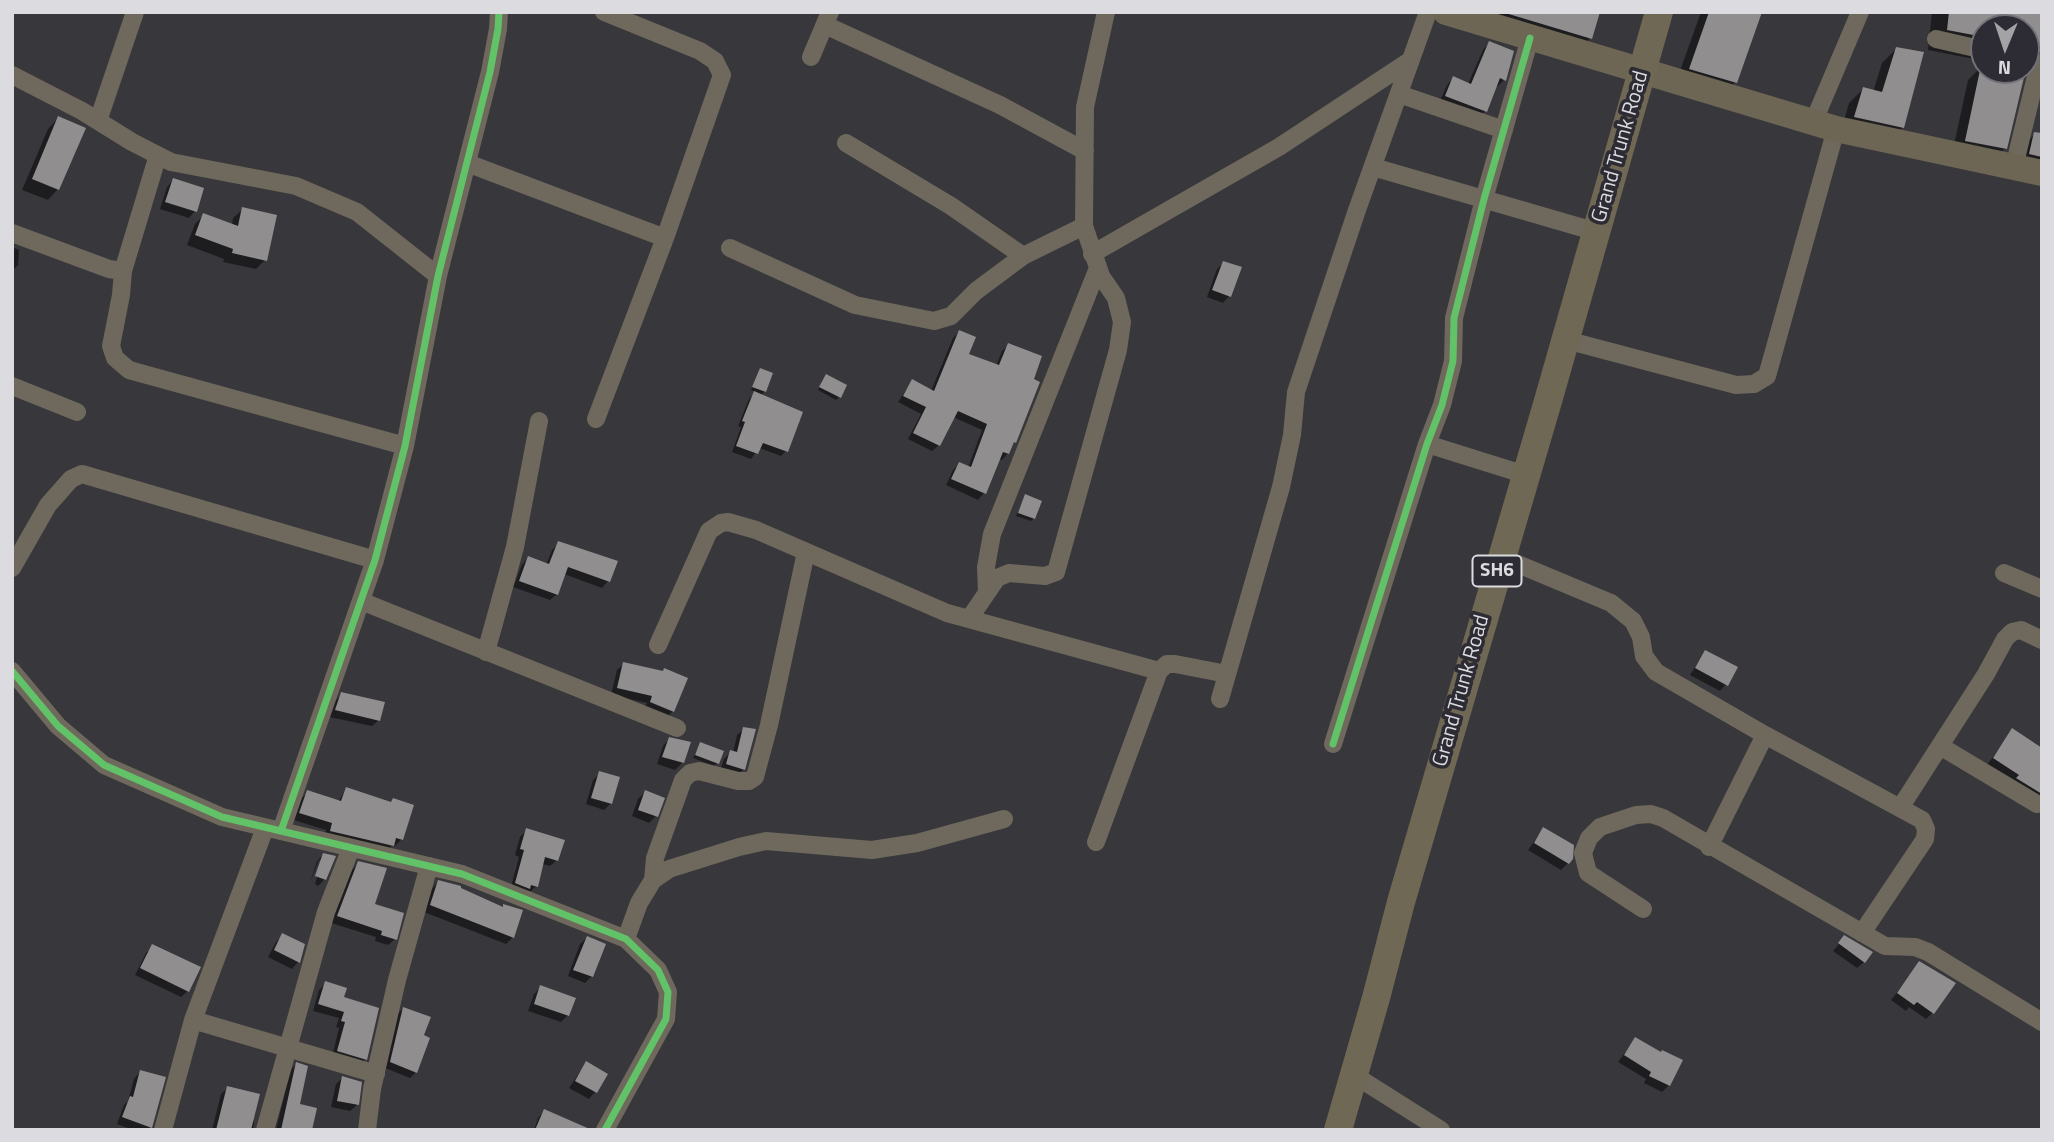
<!DOCTYPE html>
<style>
body{margin:0}
#map{position:relative;width:2054px;height:1142px;overflow:hidden;background:#38373b;font-family:"Titillium Web",sans-serif}
canvas{display:block}
.frame{position:absolute;inset:0;border:14px solid #dcdbe0;pointer-events:none}
.north{position:absolute;left:1970px;top:14px;width:70px;height:70px;box-sizing:border-box;background:#2d2b33;border:2px solid #737178;border-radius:50%;rotate:182deg;font-size:19px;font-weight:700;line-height:28px;text-align:center;color:#dcdbe0}
.north::after{content:'';display:block;margin:auto;width:24px;height:32px;background:#a3a2a6;clip-path:polygon(50% 0,100% 100%,50% 72%,0 100%)}
</style>
<div id="map">
<canvas width="2054" height="1142"></canvas>
<div class="frame"></div>
<div class="north">N</div>
</div>
<script>
const ctx = document.querySelector('canvas').getContext('2d');
ctx.lineJoin = 'round';
function fillPath(path, color) { ctx.fillStyle = color; ctx.fill(path, 'evenodd'); }
const poly = rows => new Path2D(rows.map(r => 'M' + r).join(''));
function stroke(path, color, width, dash) { ctx.strokeStyle = color; ctx.lineWidth = width; ctx.lineCap = dash ? 'butt' : 'round'; ctx.setLineDash(dash || []); ctx.stroke(path); }
function label(font, color, halo, rows, align = 'center') {
  ctx.font = font + ' "Titillium Web",sans-serif'; ctx.lineWidth = 7; ctx.setLineDash([]); ctx.textBaseline = 'middle'; ctx.strokeStyle = halo; ctx.fillStyle = color; for (const [text, x, y, turn = 0] of rows) {
    ctx.save(); ctx.translate(x, y); ctx.rotate((+turn || 0) * Math.PI / 180); ctx.textAlign = isNaN(turn) ? turn : align; if (halo) ctx.strokeText(text, 0, 0); ctx.fillText(text, 0, 0); ctx.restore();
  }
}
const shadow = poly([
 [1471,12,1554,12,1590,38,1583,46],
 [1701,12,1760,12,1735,82,1721,96,1676,82],
 [1932,12,2042,12,2041,47,2026,62,2026,28,1984,28,1984,61,1928,50],
 [1489,43,1504,80,1498,86,1495,85,1485,111,1478,118,1439,103,1447,85,1453,78,1468,84,1483,50],
 [1897,48,1903,127,1889,141,1841,131,1849,103,1863,89,1873,92,1882,63],
 [1982,66,1984,70,2003,70,2005,148,1991,163,1952,154,1968,80],
 [58,118,58,189,48,200,22,190,48,129],
 [2035,134,2042,135,2042,171,2019,164,2024,144],
 [173,180,195,211,189,218,160,209,167,187],
 [243,209,265,260,256,269,223,262,224,259,187,245,195,224,204,215,232,225,233,218],
 [12,247,19,250,18,265,12,271],
 [1224,263,1229,296,1223,303,1207,297,1217,269],
 [959,332,967,355,996,366,1002,351,1009,345,1014,442,1008,453,1002,460,999,459,984,493,978,500,946,485,953,470,959,464,968,468,982,430,953,417,939,445,932,451,908,439,921,414,898,402,912,381,931,391,953,338],
 [760,370,765,391,760,396,786,451,781,456,759,448,751,459,732,452,741,427,738,426,749,399,756,392,751,390],
 [823,379,839,397,836,400,818,390],
 [1026,496,1034,518,1031,521,1016,516],
 [559,543,608,581,602,588,564,574,557,594,550,600,513,587,522,565,528,558,546,565,552,550],
 [1705,652,1726,684,1720,691,1690,675],
 [624,664,673,711,666,718,644,709,647,703,611,695,617,670],
 [342,694,379,720,372,726,329,717,335,701],
 [744,729,744,769,737,775,720,771,724,759,731,752,733,753,737,735],
 [2012,731,2039,748,2042,744,2042,806,1987,765],
 [669,739,689,744,682,763,675,770,657,764,663,746],
 [700,744,717,763,714,766,693,758],
 [600,773,611,803,604,810,586,804,593,780],
 [346,789,390,803,393,800,402,839,395,846,392,845,386,852,324,837,326,830,294,820,301,799,308,792,338,802],
 [645,792,656,816,649,823,632,816,638,799],
 [1543,829,1568,863,1561,870,1528,850],
 [527,830,557,860,550,866,542,864,536,886,529,893,510,890,519,857,515,855,520,837],
 [323,855,325,879,318,886,315,884,322,860,319,860,310,883,317,861],
 [359,863,373,905,395,939,388,945,375,941,376,937,331,923,352,870],
 [438,882,502,908,504,906,513,937,506,944,424,912,432,889],
 [283,935,298,962,292,969,268,957,276,942],
 [587,938,592,976,585,983,568,976,580,944],
 [1844,938,1864,962,1857,968,1833,951],
 [153,946,188,991,181,997,135,975,146,953],
 [1920,963,1932,1013,1926,1019,1909,1007,1906,1011,1891,1000],
 [326,983,342,998,366,1059,359,1065,332,1057,339,1028,336,1027,339,1018,313,1011,319,990],
 [541,987,568,1015,561,1022,528,1011,534,994],
 [403,1009,422,1036,416,1072,410,1078,385,1068,397,1014],
 [1635,1039,1669,1085,1662,1092,1644,1083,1646,1079,1618,1062],
 [586,1063,595,1092,589,1099,569,1088],
 [296,1064,298,1106,311,1130,276,1130,290,1071],
 [140,1072,150,1127,148,1130,133,1130,117,1124,124,1105,128,1101,134,1079],
 [342,1078,357,1105,350,1111,331,1107,336,1084],
 [228,1088,254,1122,253,1130,212,1130,221,1094],
 [544,1111,576,1130,534,1130,538,1118]
]);
const building = poly([
 [1502,12,1600,12,1592,39],
 [1709,12,1762,12,1737,83,1689,69],
 [1949,12,2042,12,2042,47,2026,44,2026,28,1984,28,1984,37,1947,30],
 [1489,41,1514,51,1506,81,1500,78,1487,112,1445,96,1453,76,1471,84],
 [1896,47,1924,52,1904,128,1854,117,1863,87,1882,92],
 [1980,70,2011,70,2025,73,2007,149,1965,141],
 [58,116,86,128,59,190,32,179],
 [2034,132,2042,133,2042,157,2029,154],
 [173,178,204,188,197,212,165,202],
 [242,207,277,215,267,261,232,253,233,249,195,235,203,213,238,226],
 [1223,261,1242,267,1231,297,1212,290],
 [959,330,976,337,969,354,999,365,1008,343,1042,356,1034,379,1040,382,1016,443,1014,442,1009,454,1003,452,986,494,951,479,959,462,971,467,987,424,958,411,940,446,913,433,926,407,903,396,912,379,934,391],
 [760,368,773,373,766,392,752,387],
 [826,374,847,385,841,398,819,387],
 [754,391,803,412,788,452,763,443,758,454,736,446,745,422,742,421],
 [1025,494,1042,501,1035,519,1018,513],
 [558,541,618,561,610,582,568,567,558,595,519,581,528,556,549,564],
 [1705,650,1738,667,1728,686,1695,668],
 [623,662,663,671,664,668,688,678,674,712,650,702,652,696,617,688],
 [341,692,385,702,380,721,335,710],
 [743,727,756,729,745,770,726,764,730,750,737,752],
 [2012,728,2042,748,2042,794,2016,778,2019,775,1993,758],
 [669,737,691,742,684,763,662,757],
 [700,742,724,751,719,764,695,755],
 [599,771,620,777,612,804,591,798],
 [346,787,391,802,393,798,414,805,403,840,396,838,394,846,330,831,332,823,299,813,307,790,341,801],
 [645,790,665,798,658,817,638,810],
 [1543,827,1574,845,1573,859,1569,864,1534,843],
 [526,828,565,840,558,861,545,857,538,887,531,885,530,889,515,883,524,850,520,849],
 [323,853,336,856,326,880,315,876],
 [358,861,387,868,375,904,404,913,397,940,381,935,382,931,337,916],
 [438,880,461,886,461,888,503,907,503,904,523,910,514,938,430,905],
 [282,933,305,944,300,963,274,950],
 [1844,935,1873,952,1865,963,1838,943],
 [587,936,606,944,593,977,573,970],
 [152,944,201,967,189,992,140,968],
 [1919,961,1956,983,1934,1014,1917,1002,1914,1005,1897,993],
 [325,981,347,988,344,997,379,1008,367,1060,337,1051,345,1022,341,1021,344,1012,318,1004],
 [540,985,576,998,569,1016,534,1004],
 [403,1007,431,1017,424,1035,430,1038,417,1073,390,1062],
 [1635,1037,1661,1052,1662,1050,1683,1060,1670,1086,1649,1076,1651,1072,1624,1055],
 [586,1061,608,1074,597,1093,575,1081],
 [296,1062,308,1066,300,1104,317,1108,312,1130,281,1130],
 [140,1070,166,1077,152,1128,122,1117,130,1096,133,1097],
 [342,1076,362,1082,359,1105,337,1101],
 [227,1086,260,1094,251,1130,216,1130],
 [544,1109,592,1130,535,1130]
]);
const street = poly([
 [825,25,1000,105,1085,151],
 [1936,39,1984,50],
 [811,57,830,12],
 [12,75,82,111,132,142,171,162,296,186,357,212,438,276],
 [1399,94,1504,130],
 [98,121,135,12],
 [1813,123,1860,12],
 [846,143,951,206,1023,256],
 [158,155,123,271,121,295,111,346,115,358,129,370,405,446],
 [467,163,665,238],
 [1373,167,1597,232],
 [2014,167,2039,64],
 [12,233,109,269,123,271],
 [730,248,855,305,934,321,951,316,976,291,1023,256,1084,226],
 [1092,254,1279,147,1411,60],
 [1566,340,1736,385,1754,384,1767,376,1836,129],
 [12,386,77,412],
 [596,419,665,238,722,75,715,61,700,51,604,12],
 [1427,444,1526,475],
 [1501,557,1611,603,1633,621,1641,637,1644,656,1656,672,1765,735,1922,820,1926,829,1925,839,1862,933],
 [12,568,48,505,71,479,82,474,375,560],
 [2004,573,2042,589],
 [987,592,986,567,992,534,1098,268],
 [361,601,677,728],
 [969,619,997,578,1009,573,1045,576,1056,572,1118,350,1122,322,1116,298,1101,276,1084,226,1085,107,1106,12],
 [658,645,709,531,721,523,728,522,756,530,947,613,1159,671],
 [486,652,515,547,539,421],
 [12,671,58,726,104,765,222,817,462,874,626,939,658,970,668,992,666,1019,605,1130],
 [1220,699,1281,487,1292,435,1296,392,1357,210,1428,12],
 [1333,744,1427,444,1442,405,1453,361,1454,318,1484,199,1530,38],
 [1940,746,2037,804],
 [1900,808,1986,674,2005,639,2012,632,2021,630,2042,640],
 [281,831,375,560,405,446,438,276,490,72,498,29,499,12],
 [1096,842,1159,671,1167,664,1175,664,1227,674],
 [1709,847,1765,735],
 [653,880,655,858,683,780,690,773,699,771,738,781,749,781,755,777,769,725,806,552],
 [1643,909,1588,873,1583,853,1589,838,1600,827,1636,815,1651,814,1663,818,1885,946,1915,947,1928,952,2042,1022],
 [626,939,639,903,653,880,669,869,739,847,766,841,872,850,917,843,1004,819],
 [193,1020,376,1074],
 [1354,1075,1441,1130],
 [163,1130,193,1020,265,828],
 [265,1130,326,912,351,848],
 [367,1130,372,1089,397,980,429,866]
]);
const secondary = poly([
 [1446,12,1836,129,2042,173]
]);
const primary = poly([
 [1338,1130,1376,998,1401,902,1548,401,1659,12]
]);
const cycleway = poly([
 [12,671,58,726,104,765,222,817,462,874,626,939,658,970,668,992,666,1019,605,1130],
 [1333,744,1427,444,1442,405,1453,361,1454,318,1484,199,1530,38],
 [281,831,375,560,405,446,438,276,490,72,498,29,499,12]
]);
const shields = [
 [1497,571,49]
];
const shieldNames = [
 ["SH6",1497,571]
];
const streetNames = [
 ["Grand Trunk Road",1621,147,-74],
 ["Grand Trunk Road",1462,691,-74]
];
fillPath(shadow, '#0007');
fillPath(building, '#918e90');
stroke(street, '#6e695c', 18);
stroke(secondary, '#6d6654', 26);
stroke(primary, '#6f6854', 28);
stroke(cycleway, '#61c268', 7);
for (const [x, y, w] of shields) { const box = new Path2D(); box.roundRect(x - w / 2, y - 15.5, w, 31, 5); ctx.fillStyle = '#2d2b33'; ctx.fill(box); stroke(box, '#dcdbe0', 2); }
label('bold 19px', '#dcdbe0', null, shieldNames);
label('21px', '#dcdbe0', '#2d2b33', streetNames);
</script>
